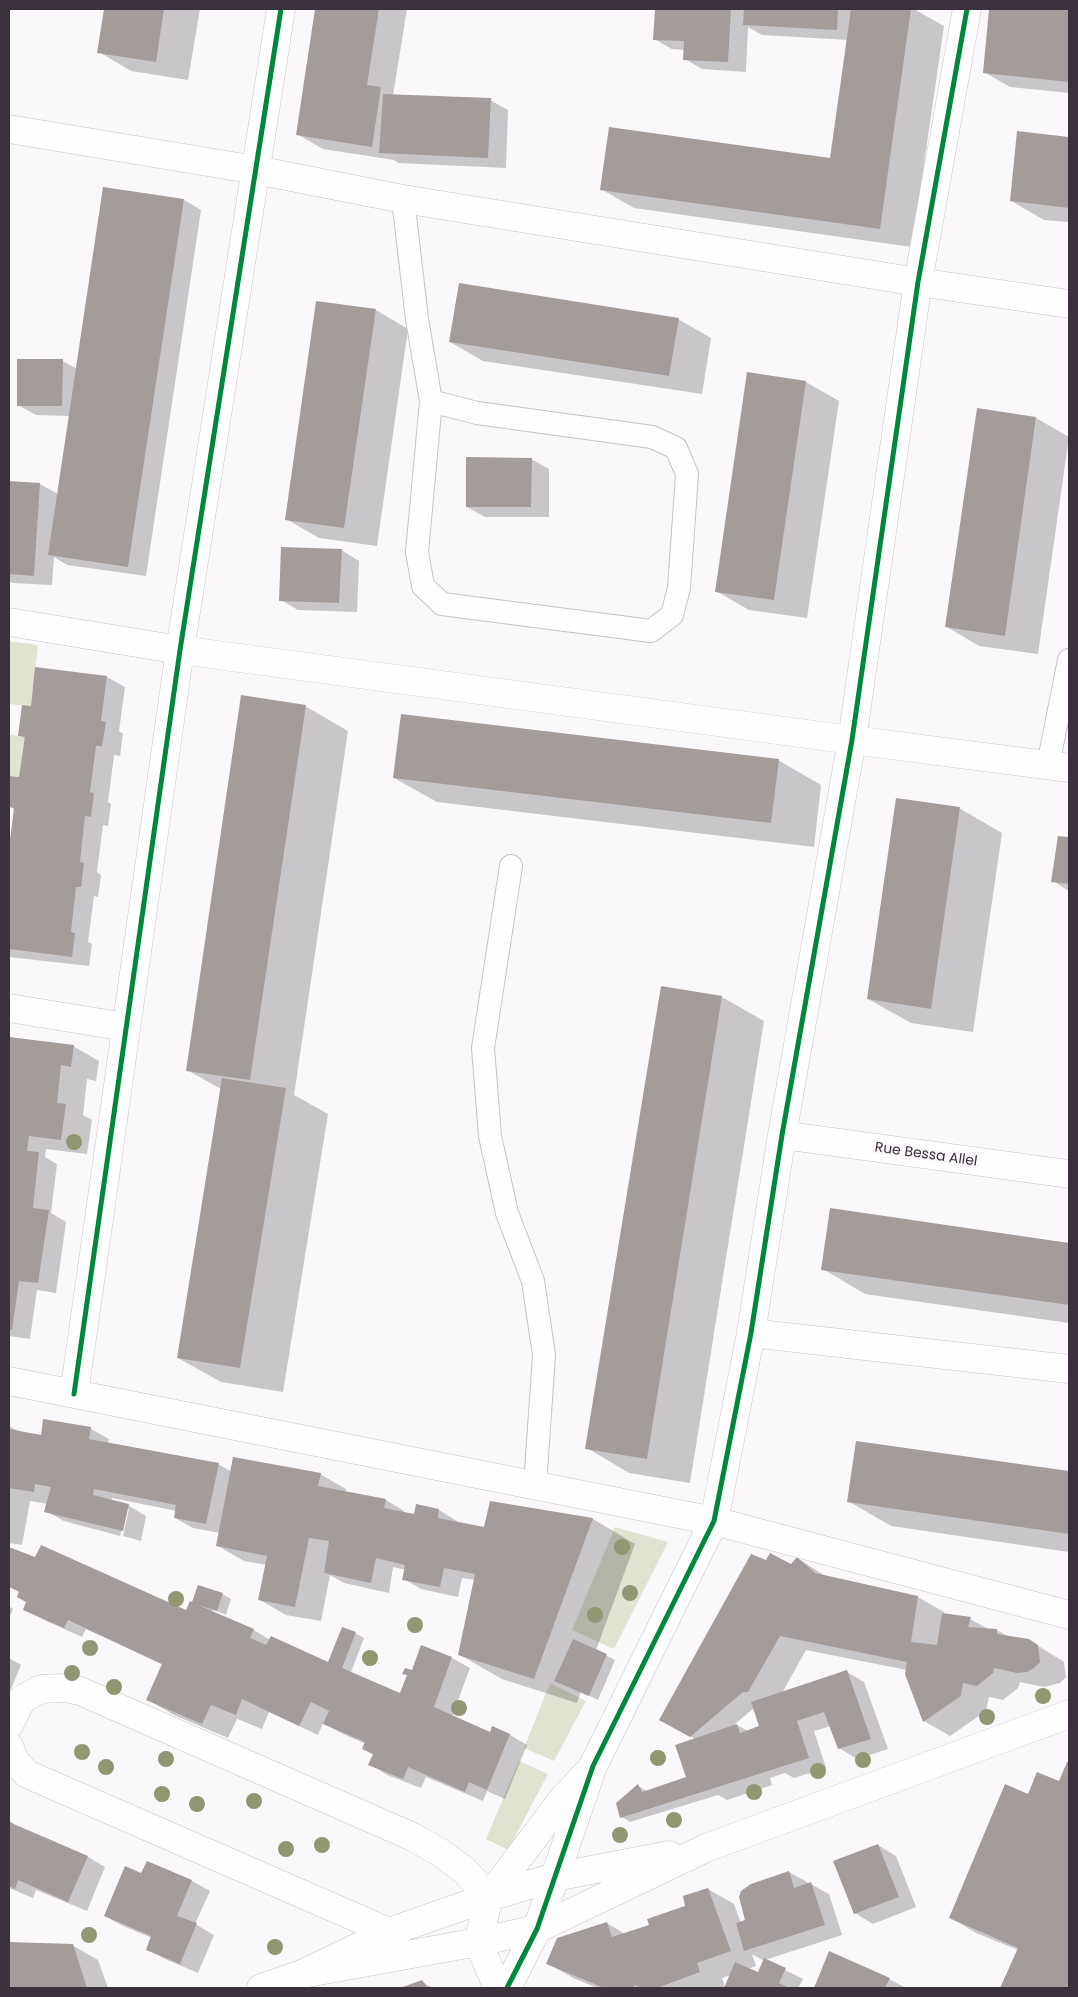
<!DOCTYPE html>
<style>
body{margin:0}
#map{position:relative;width:1078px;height:1997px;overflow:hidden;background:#fbf8fb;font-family:Poppins,sans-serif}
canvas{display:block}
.frame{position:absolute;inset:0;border:10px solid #3b313c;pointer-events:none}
</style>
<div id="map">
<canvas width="1078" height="1997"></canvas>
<div class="frame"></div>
</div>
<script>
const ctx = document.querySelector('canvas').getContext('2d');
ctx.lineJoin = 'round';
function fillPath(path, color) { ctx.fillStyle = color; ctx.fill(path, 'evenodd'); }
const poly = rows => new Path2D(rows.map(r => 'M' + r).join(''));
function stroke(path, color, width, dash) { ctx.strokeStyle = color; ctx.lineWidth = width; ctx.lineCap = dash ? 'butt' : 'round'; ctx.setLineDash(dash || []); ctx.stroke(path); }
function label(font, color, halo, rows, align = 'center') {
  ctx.font = font + ' Poppins,sans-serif'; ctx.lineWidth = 5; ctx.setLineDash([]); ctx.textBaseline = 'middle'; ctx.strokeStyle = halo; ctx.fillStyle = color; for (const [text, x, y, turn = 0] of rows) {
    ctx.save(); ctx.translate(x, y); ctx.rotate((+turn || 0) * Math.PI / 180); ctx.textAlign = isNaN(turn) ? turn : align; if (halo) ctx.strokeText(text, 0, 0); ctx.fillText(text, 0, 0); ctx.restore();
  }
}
const green = poly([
 [9,641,38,645,31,706,9,704],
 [9,735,25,736,19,777,11,776,9,782],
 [615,1527,668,1542,614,1649,572,1630],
 [550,1683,586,1701,554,1761,524,1748],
 [519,1761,548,1774,508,1850,486,1839]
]);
const shadow = poly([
 [105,9,200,9,188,80,131,71,99,52],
 [316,9,407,9,393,95,490,100,508,110,506,168,398,163,394,160,323,149,297,134],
 [656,9,914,9,944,26,912,247,634,208,601,189,831,160,848,40,762,35,748,27,746,72,702,69,685,59,685,50,672,49,654,39],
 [990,9,1069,9,1069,93,1010,87,984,72],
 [1018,132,1069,138,1069,222,1044,220,1011,201],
 [184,200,201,210,146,576,67,565,54,557,52,585,12,583,9,581,9,482,40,484,58,494,70,416,36,415,18,405,63,361,77,369],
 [376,310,408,329,377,546,319,538,286,519],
 [678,319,711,338,702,394,483,361,450,342],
 [748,374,806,382,839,401,807,618,749,610,716,591],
 [978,410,1036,418,1069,437,1038,654,979,646,947,627],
 [531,459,549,469,549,517,485,517,467,507],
 [341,550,359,561,357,612,298,610,281,600],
 [107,677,125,687,119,731,123,734,120,756,114,755,108,802,111,804,108,826,103,825,97,872,101,875,98,897,94,896,88,942,92,944,89,966,9,957,9,849,15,810,9,806,9,799,11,782,21,778,26,739,19,735,32,708],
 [305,706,348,731,294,1095,328,1114,283,1392,221,1382,178,1358,221,1089,187,1070],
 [778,760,821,785,814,847,437,802,394,778],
 [959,808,1002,833,973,1032,911,1023,868,999],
 [1059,837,1069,838,1069,891,1053,881],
 [722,997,764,1021,690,1483,629,1473,587,1448],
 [10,1039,73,1046,99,1061,96,1081,87,1079,83,1115,92,1120,87,1154,46,1149,45,1157,57,1164,51,1213,66,1222,56,1293,37,1290,30,1339,9,1336,9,1048],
 [831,1210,1069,1244,1069,1323,865,1294,823,1269],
 [60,1423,91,1429,109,1439,108,1444,218,1464,232,1472,320,1474,346,1489,346,1492,386,1500,404,1511,403,1513,415,1516,417,1505,439,1510,457,1521,456,1523,485,1529,491,1503,593,1519,635,1544,596,1650,615,1660,598,1700,581,1692,577,1703,502,1679,460,1655,475,1580,462,1578,458,1597,421,1589,404,1579,406,1570,393,1567,389,1593,344,1583,330,1575,321,1621,286,1615,260,1600,267,1565,244,1561,218,1546,220,1533,193,1528,175,1518,177,1511,112,1498,111,1501,129,1506,146,1516,141,1541,123,1536,129,1509,127,1509,120,1536,64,1521,46,1511,48,1504,30,1501,22,1545,9,1543,9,1426,20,1432,42,1436],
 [857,1442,1069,1473,1069,1552,891,1526,848,1501],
 [10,1548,36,1559,187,1611,190,1603,222,1594,231,1599,226,1615,213,1610,212,1612,254,1630,270,1640,329,1663,355,1633,364,1638,351,1672,401,1695,413,1672,452,1658,470,1668,452,1717,491,1733,510,1735,527,1745,505,1799,487,1791,483,1801,426,1777,421,1788,387,1775,370,1764,374,1755,363,1749,366,1744,343,1734,323,1723,318,1735,269,1712,262,1729,237,1719,228,1738,174,1715,148,1700,163,1665,86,1629,82,1637,42,1619,24,1609,28,1602,20,1593,9,1587],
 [797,1558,827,1577,918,1597,944,1612,943,1615,970,1619,990,1630,997,1630,1009,1637,1029,1640,1064,1662,1066,1677,1060,1683,1044,1687,1020,1682,1018,1688,1003,1700,989,1697,986,1711,950,1736,924,1721,907,1670,806,1650,782,1693,847,1672,864,1682,888,1749,857,1759,839,1748,831,1726,814,1731,826,1768,794,1778,785,1773,770,1778,772,1785,727,1800,718,1795,630,1822,622,1817,638,1786,647,1791,686,1779,695,1739,679,1730,766,1562,792,1565],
 [754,1708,759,1727,748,1731,735,1724],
 [9,1606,13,1609,9,1619],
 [9,1658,21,1665,9,1694],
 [1068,1763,1069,1764,1069,1988,1002,1988,1018,1950,976,1933,951,1918,1029,1795,1059,1783],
 [9,1821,13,1823,12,1825,88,1857,105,1867,87,1911,36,1890,33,1898,9,1888],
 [878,1845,896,1856,916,1907,873,1924,855,1913],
 [147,1862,192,1881,210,1891,195,1924,214,1935,198,1973,165,1959,147,1949,152,1938,123,1926,105,1916,142,1875],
 [789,1872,807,1882,808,1885,811,1884,829,1894,842,1935,765,1960,803,1979,798,1988,725,1988,731,1975,722,1978,725,1987,722,1988,597,1988,573,1978,548,1963,607,1923,625,1934,650,1926,686,1907,708,1889,734,1904,741,1923,747,1921],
 [752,1954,764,1961,758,1974,748,1969,756,1966],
 [9,1944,72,1945,98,1960,108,1988,9,1988],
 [830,1953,889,1979,906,1988,815,1988],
 [422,1982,433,1988,403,1988]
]);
const building = poly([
 [104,9,164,9,156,62,97,53],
 [315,9,379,9,367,85,381,87,372,147,296,135],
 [655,9,731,9,728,62,683,60,684,41,653,40],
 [744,9,838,9,837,30,743,25],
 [851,9,911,9,880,229,600,190,609,127,830,158],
 [989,9,1069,9,1069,82,983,73],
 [383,94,491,98,488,158,379,153],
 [1017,131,1069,137,1069,208,1010,201],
 [103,187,184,199,128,567,48,555],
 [459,283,679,318,669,376,449,342],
 [316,301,376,309,344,528,285,520],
 [17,359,63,359,62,406,17,406],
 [747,372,806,381,774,600,715,592],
 [977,408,1036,417,1005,636,945,627],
 [466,457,532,458,531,507,466,507],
 [9,481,40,483,34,576,9,574],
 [281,547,342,549,339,603,279,601],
 [35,667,107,676,101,721,106,722,102,746,96,746,90,792,94,793,91,817,85,816,80,862,84,863,81,887,76,887,71,932,75,933,72,957,9,949,9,848,14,808,9,807,9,787,10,776,19,777,25,736,18,736,22,705,31,706],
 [241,695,306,705,250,1080,186,1071],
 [401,714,779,759,771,823,393,778],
 [896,798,960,807,931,1009,867,999],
 [1058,836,1069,837,1069,884,1051,882],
 [661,986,722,996,647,1459,585,1449],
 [9,1037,74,1045,71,1067,61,1065,57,1103,66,1104,61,1140,29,1136,27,1151,39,1152,33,1208,49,1210,38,1283,19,1281,12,1330,9,1329],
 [222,1078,286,1088,240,1368,177,1358],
 [830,1208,1069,1243,1069,1305,821,1270],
 [43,1419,91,1427,89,1439,219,1463,206,1524,174,1518,176,1505,94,1489,93,1495,129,1504,123,1531,44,1512,51,1487,35,1484,34,1492,9,1488,9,1429,41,1435],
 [856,1441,1069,1471,1069,1534,847,1502],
 [233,1457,321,1473,318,1486,386,1499,384,1508,414,1514,416,1504,439,1509,438,1518,484,1527,490,1501,593,1518,534,1679,458,1655,475,1574,444,1568,440,1587,402,1580,405,1565,376,1558,371,1583,324,1573,329,1541,309,1538,295,1607,258,1600,267,1556,216,1546],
 [41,1545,186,1610,190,1601,192,1602,198,1585,223,1593,217,1611,198,1605,254,1629,250,1638,266,1645,271,1636,328,1662,342,1627,356,1632,342,1668,400,1693,407,1675,402,1674,405,1668,412,1670,421,1645,452,1657,434,1707,490,1732,492,1726,510,1734,487,1790,469,1782,465,1792,408,1767,403,1779,368,1765,373,1754,362,1749,365,1742,323,1724,329,1711,311,1702,299,1726,242,1699,236,1715,211,1705,202,1724,146,1700,162,1664,68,1620,64,1628,23,1610,26,1602,17,1597,19,1591,9,1587,9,1547,35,1557],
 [770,1553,791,1564,797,1557,815,1573,918,1596,911,1642,937,1645,942,1613,971,1617,968,1627,997,1629,997,1634,1029,1639,1038,1645,1040,1662,1034,1668,1027,1672,1017,1673,994,1668,993,1673,977,1686,963,1683,961,1696,923,1722,905,1674,907,1662,780,1636,748,1692,743,1692,690,1737,659,1720,751,1554,766,1560],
 [573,1639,607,1654,589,1696,554,1681],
 [847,1670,871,1739,838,1749,824,1712,797,1721,809,1758,620,1818,616,1803,638,1784,642,1792,686,1777,675,1745,737,1724,740,1733,759,1726,751,1702],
 [1067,1762,1069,1762,1069,1988,1000,1988,1018,1948,949,1918,1005,1784,1028,1794,1037,1772,1059,1781],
 [9,1822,88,1856,68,1902,18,1880,15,1889,9,1886],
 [878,1844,899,1897,854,1914,833,1861],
 [147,1861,192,1880,177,1916,197,1923,180,1964,146,1950,151,1936,104,1916,125,1866,141,1873],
 [789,1871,794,1888,811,1882,825,1925,744,1951,736,1923,745,1920,739,1897,741,1891,751,1884],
 [708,1888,731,1951,697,1963,700,1972,657,1988,640,1988,635,1985,633,1988,604,1988,546,1964,557,1938,607,1922,612,1937,649,1925,647,1919,685,1906,683,1896],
 [9,1942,73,1944,87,1988,9,1988],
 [829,1951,890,1978,885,1988,814,1988],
 [764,1958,786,1968,779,1983,789,1988,724,1988,735,1962,758,1972],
 [422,1980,428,1988,400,1988]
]);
const service = poly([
 [403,199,417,319,431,401,417,552,423,586,442,604,651,631,672,615,679,588,687,474,676,448,652,437,477,413,431,401],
 [1048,765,1069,660],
 [511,866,483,1048,490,1136,507,1213,533,1281,544,1355,535,1486]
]);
const minor = poly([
 [9,129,256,170,403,199,918,282,1069,304],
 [9,622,180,650,852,740,1069,768],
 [9,1008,126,1027],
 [782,1135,1069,1174],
 [751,1333,1069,1369],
 [9,1381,714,1521,1069,1615],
 [74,1394,180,650,281,9],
 [9,1725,22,1699,41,1689,65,1688,80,1691,413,1837,441,1853,465,1871,489,1897],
 [9,1746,15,1761,27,1774,389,1932],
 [302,1974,478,1942,537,1929,706,1848,1069,1714],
 [261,1988,302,1974,389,1932,489,1897,555,1877,669,1855],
 [498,1988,478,1942,489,1897,562,1800,586,1774],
 [507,1988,537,1929,593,1766,714,1521,751,1333,782,1135,852,740,918,282,967,9]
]);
const cycleway = poly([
 [74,1394,180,650,281,9],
 [507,1988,537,1929,593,1766,714,1521,751,1333,782,1135,852,740,918,282,967,9]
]);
const trees = [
 [74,1142],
 [622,1547],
 [630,1593],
 [176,1599],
 [595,1615],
 [415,1625],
 [90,1648],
 [370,1658],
 [72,1673],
 [114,1687],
 [1043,1696],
 [459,1708],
 [987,1717],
 [82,1752],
 [658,1758],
 [166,1759],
 [863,1760],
 [106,1767],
 [818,1771],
 [754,1792],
 [162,1794],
 [254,1801],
 [197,1804],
 [674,1820],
 [620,1835],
 [322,1845],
 [286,1849],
 [89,1935],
 [275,1947]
];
const streetNames = [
 ["Rue Bessa Allel",926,1155,8]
];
fillPath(green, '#e1e3d2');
fillPath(shadow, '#0003');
fillPath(building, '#a49c9b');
stroke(service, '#c8c2c9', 24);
stroke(minor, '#c8c2c9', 29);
stroke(service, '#fefefe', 22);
stroke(minor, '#fefefe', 28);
stroke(cycleway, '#00873e', 5);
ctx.fillStyle = '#929673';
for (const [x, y] of trees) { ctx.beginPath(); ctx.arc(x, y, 8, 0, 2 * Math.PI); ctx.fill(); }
label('14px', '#3b313c', '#fcf7fc', streetNames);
</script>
